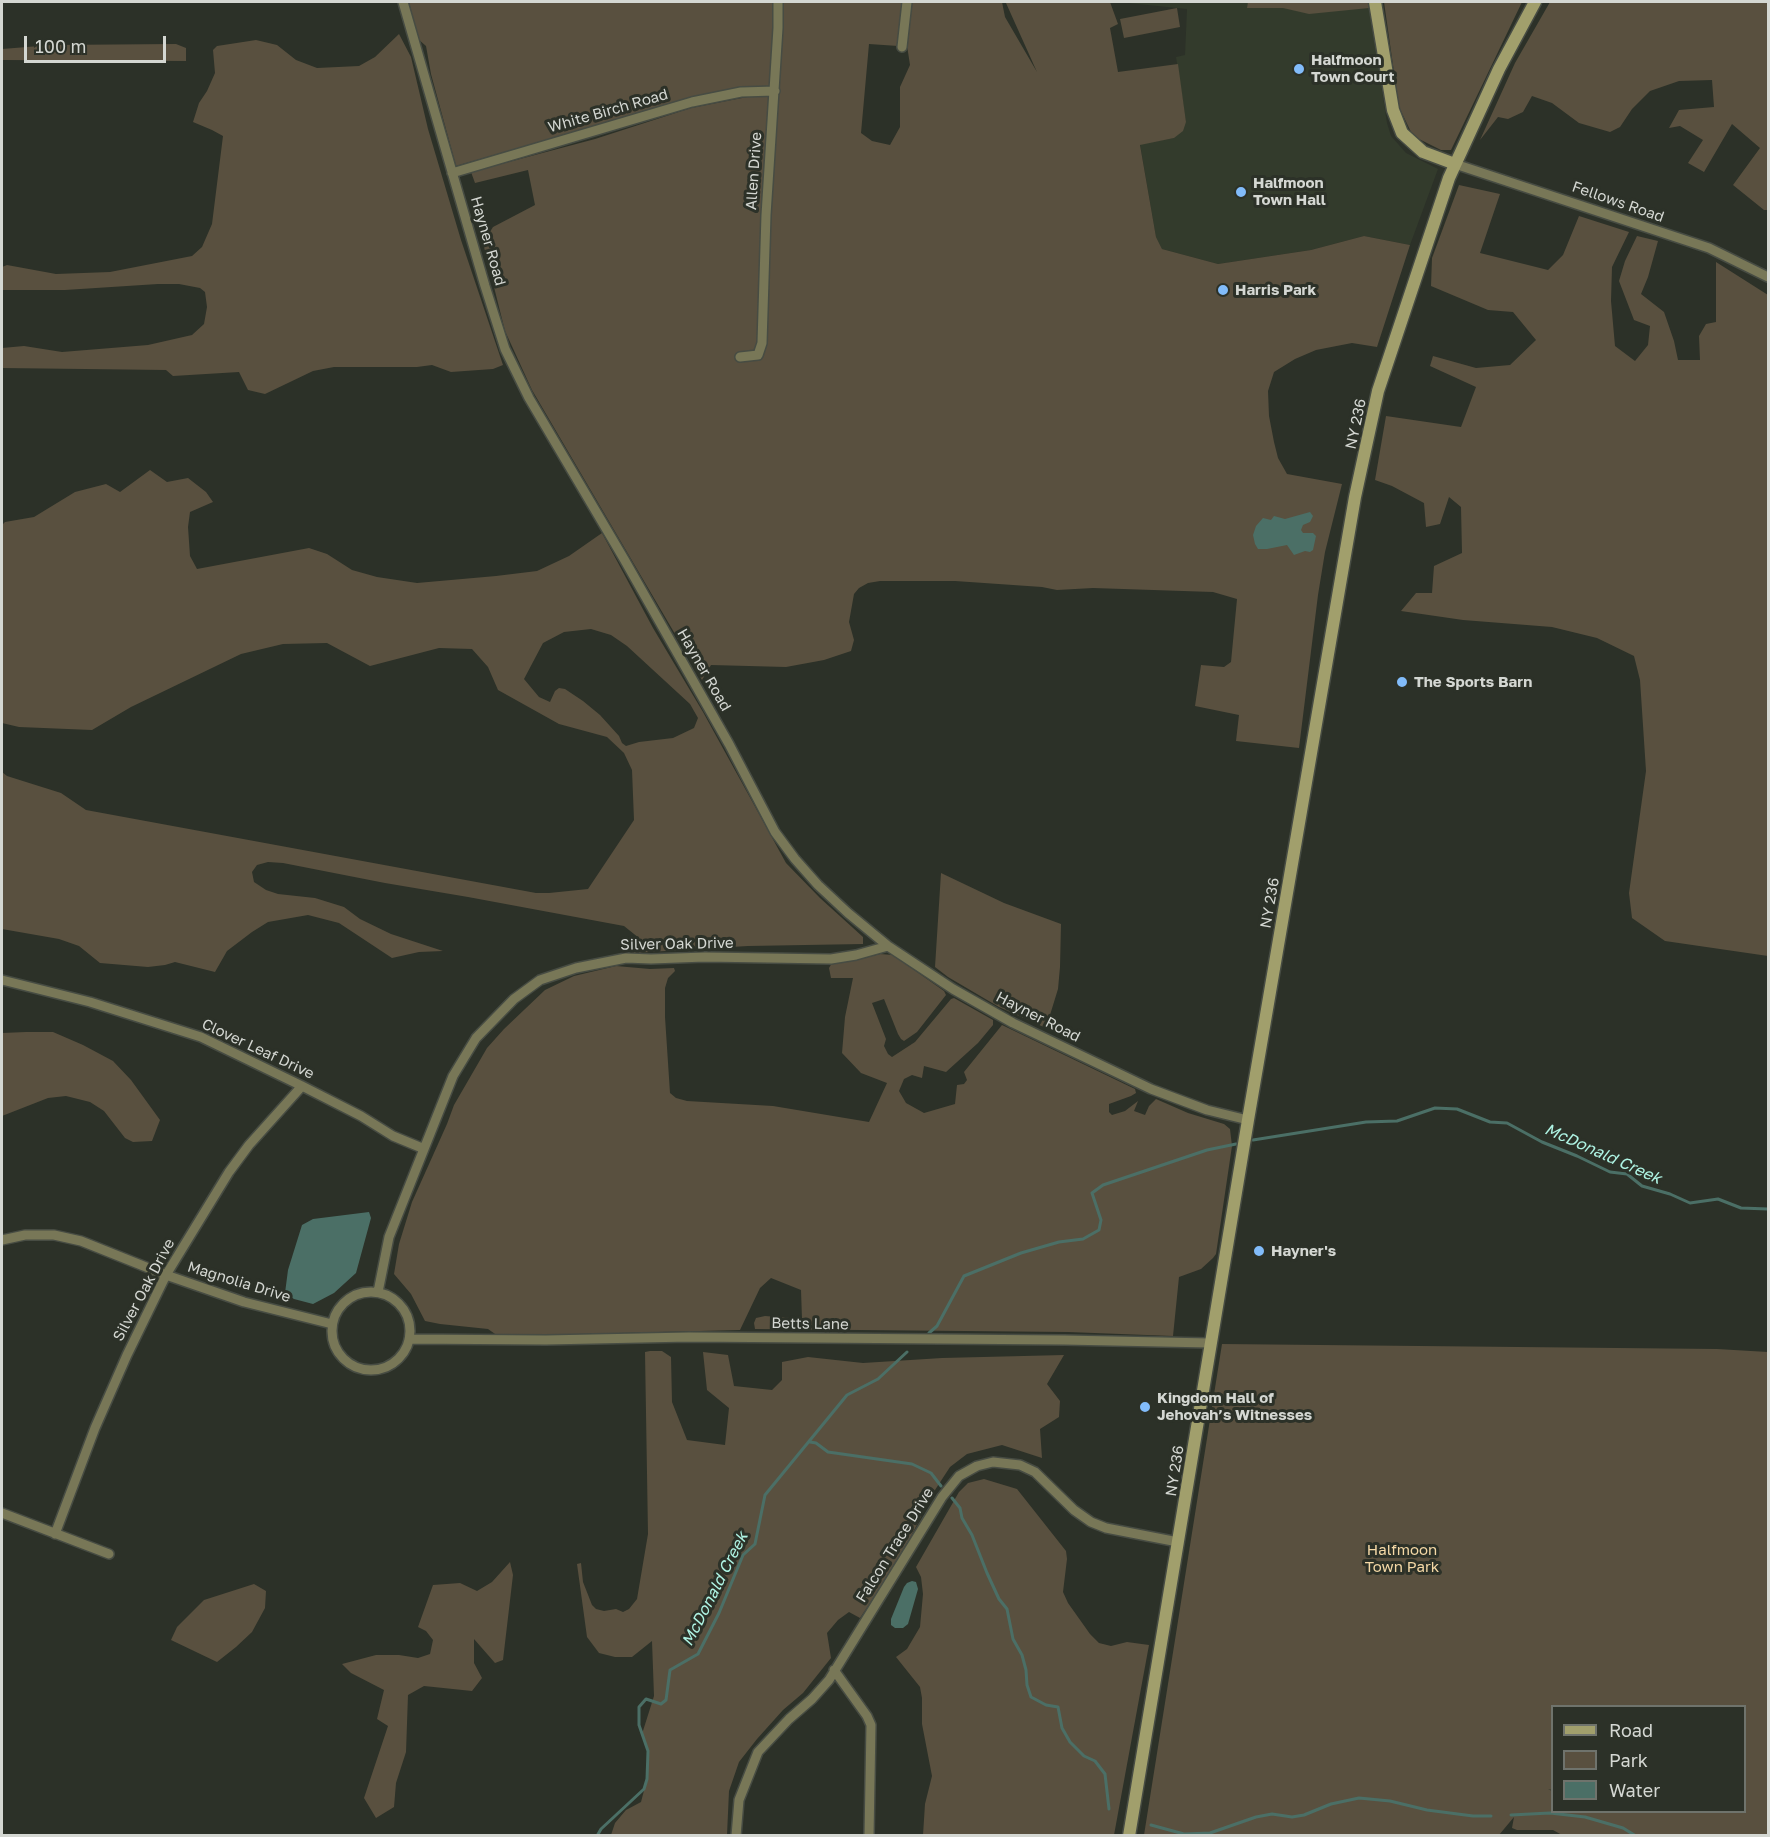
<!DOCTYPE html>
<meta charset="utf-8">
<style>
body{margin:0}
#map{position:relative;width:1770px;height:1837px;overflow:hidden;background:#2c3128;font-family:"Golos Text",sans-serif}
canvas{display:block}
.frame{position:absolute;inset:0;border:3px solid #d4d7d2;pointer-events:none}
.legend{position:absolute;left:1551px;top:1705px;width:195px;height:108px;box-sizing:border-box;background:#2c3128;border:2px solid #6f736c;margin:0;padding:8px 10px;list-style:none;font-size:18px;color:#d4d7d2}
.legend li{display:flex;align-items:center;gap:12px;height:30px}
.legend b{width:30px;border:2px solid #6f736c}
.scale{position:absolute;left:24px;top:36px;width:142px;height:27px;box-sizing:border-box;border:3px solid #d4d7d2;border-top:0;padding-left:8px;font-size:18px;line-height:21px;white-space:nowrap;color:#d4d7d2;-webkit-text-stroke:4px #2c3128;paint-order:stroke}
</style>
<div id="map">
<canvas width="1770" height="1837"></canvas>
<div class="frame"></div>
<ul class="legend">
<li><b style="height:8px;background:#a19f6c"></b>Road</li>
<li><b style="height:16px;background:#59503f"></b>Park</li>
<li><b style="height:16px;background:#4b6f66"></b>Water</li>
</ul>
<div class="scale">100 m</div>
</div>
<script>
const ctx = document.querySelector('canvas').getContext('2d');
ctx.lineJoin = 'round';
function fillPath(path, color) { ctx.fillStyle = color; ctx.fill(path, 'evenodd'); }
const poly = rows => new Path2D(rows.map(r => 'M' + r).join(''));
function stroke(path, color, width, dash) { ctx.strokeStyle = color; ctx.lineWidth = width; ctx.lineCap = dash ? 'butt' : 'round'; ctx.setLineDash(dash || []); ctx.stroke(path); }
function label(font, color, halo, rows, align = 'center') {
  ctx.font = font + ' "Golos Text",sans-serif'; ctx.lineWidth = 6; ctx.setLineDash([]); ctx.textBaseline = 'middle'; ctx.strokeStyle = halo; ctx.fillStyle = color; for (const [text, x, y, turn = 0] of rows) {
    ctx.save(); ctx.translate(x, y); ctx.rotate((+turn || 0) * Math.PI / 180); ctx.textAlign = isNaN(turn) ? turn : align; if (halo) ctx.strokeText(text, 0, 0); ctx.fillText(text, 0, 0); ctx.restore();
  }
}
const built = poly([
 [1118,2,1368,2,1387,123,1391,136,1406,153,1438,169,1410,245,1364,236,1311,250,1218,264,1162,249,1156,237,1140,144,1174,138,1186,122,1176,57,1185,55,1187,9]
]);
const green = poly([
 [409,2,657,2,664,3,666,2,903,2,898,46,869,44,861,133,872,141,890,145,900,127,900,87,910,65,906,39,910,2,1002,2,1005,17,1037,72,1006,3,1110,2,1118,24,1110,28,1118,72,1178,64,1186,122,1183,131,1174,138,1140,145,1156,237,1162,249,1218,264,1311,250,1364,236,1410,245,1377,347,1352,343,1316,350,1295,359,1274,372,1268,391,1269,416,1274,442,1278,458,1287,474,1342,484,1325,552,1318,595,1299,748,1236,741,1239,715,1195,706,1201,665,1224,667,1231,662,1237,599,1213,592,1093,588,1057,590,1042,587,955,581,880,581,868,583,859,588,854,594,849,622,854,640,851,651,824,660,786,667,711,665,702,680,532,390,505,331,483,243,493,227,535,205,528,170,475,183,471,172,595,139,691,108,747,97,769,95,723,92,691,97,643,112,456,166,431,74,426,46,418,39],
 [1248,2,1368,2,1369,8,1309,14,1283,8,1247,8],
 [1384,2,1522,2,1451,150,1441,150,1419,139,1411,132,1399,107],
 [1550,2,1768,2,1768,210,1764,210,1733,185,1760,148,1732,124,1704,172,1688,163,1703,140,1680,126,1669,128,1679,110,1714,107,1712,80,1679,81,1650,91,1632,109,1620,127,1610,132,1579,123,1552,103,1532,96,1523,112,1508,119,1498,117,1480,140,1515,63],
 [1177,8,1180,27,1124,38,1120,19],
 [399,34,411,57,428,129,461,240,503,365,493,369,451,372,432,365,417,367,334,367,313,371,265,394,248,390,239,372,173,376,166,370,2,368,2,348,24,346,62,352,148,345,192,335,204,324,207,307,205,292,200,288,179,284,158,284,65,290,2,290,2,267,7,265,56,274,110,272,192,256,202,247,212,224,223,136,212,130,193,122,199,103,207,91,215,73,213,50,217,46,256,40,277,45,296,60,317,68,359,66,375,57],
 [176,44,186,48,186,61,2,60,2,49,52,45],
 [1459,185,1500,194,1480,253,1548,270,1563,255,1579,216,1629,232,1612,267,1611,301,1615,346,1635,361,1648,345,1650,326,1634,320,1619,281,1625,261,1637,236,1658,241,1648,277,1641,294,1664,312,1674,341,1678,360,1700,360,1699,336,1706,324,1716,322,1716,262,1768,295,1768,956,1665,941,1632,918,1629,893,1646,771,1640,680,1634,656,1597,638,1552,627,1463,620,1401,611,1416,593,1432,593,1434,566,1462,553,1461,507,1449,497,1440,524,1426,527,1424,503,1392,486,1375,480,1386,416,1461,427,1476,387,1430,366,1433,356,1476,368,1510,365,1536,340,1513,312,1488,310,1431,286,1432,258],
 [150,470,167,482,188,478,206,492,213,502,190,512,188,527,190,556,197,569,309,548,327,554,352,570,377,577,417,583,496,576,537,571,569,556,602,533,653,628,703,712,786,863,820,898,863,937,863,944,748,946,632,953,631,949,639,938,624,926,468,897,385,883,283,863,268,862,257,865,252,872,254,882,266,890,278,894,315,898,344,907,360,919,391,934,443,951,419,952,392,958,339,923,308,915,268,922,252,932,227,951,215,972,175,962,165,965,148,967,100,963,79,946,59,939,2,929,2,772,7,776,61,793,86,810,536,893,549,893,588,889,634,820,632,770,624,753,607,737,559,724,498,690,488,667,472,649,439,648,370,666,327,643,283,644,241,654,131,707,92,730,19,727,2,723,2,525,5,522,34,517,75,492,106,484,120,492],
 [591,629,611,635,627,646,690,704,698,718,694,728,673,738,639,742,626,746,622,743,619,736,600,715,583,701,565,689,559,688,555,691,550,702,539,697,524,679,543,643,564,632],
 [941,873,1004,903,1061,924,1060,967,1058,989,1046,1028,999,1007,948,977,935,967],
 [880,954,893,955,944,991,946,995,917,1032,904,1041,901,1039,898,1034,884,999,872,1003,886,1039,884,1046,888,1054,892,1057,915,1042,951,999,954,998,993,1020,993,1025,978,1043,946,1072,924,1066,922,1078,912,1075,904,1079,899,1091,906,1103,924,1113,955,1104,957,1085,964,1084,967,1080,964,1072,1002,1025,1135,1089,1136,1093,1131,1096,1109,1104,1109,1112,1112,1115,1125,1111,1138,1101,1134,1111,1145,1115,1149,1106,1156,1099,1188,1113,1224,1124,1230,1129,1232,1146,1216,1254,1213,1258,1201,1269,1179,1277,1173,1336,1068,1332,755,1329,754,1323,756,1318,765,1316,802,1319,801,1290,771,1278,760,1288,740,1330,498,1336,488,1329,440,1324,425,1321,411,1294,394,1274,399,1244,412,1202,447,1124,454,1105,487,1048,504,1029,545,990,574,976,616,966,650,969,674,968,675,971,668,978,665,988,665,1017,670,1093,676,1098,687,1101,773,1106,869,1122,887,1083,861,1073,842,1053,845,1017,853,978,831,978,829,968,832,963,856,960],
 [26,1032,53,1032,83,1045,113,1061,131,1080,160,1120,152,1141,133,1142,125,1138,104,1111,90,1102,66,1096,48,1098,2,1116,2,1033],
 [1222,1344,1717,1349,1768,1352,1768,1835,1562,1835,1553,1830,1517,1830,1512,1828,1514,1817,1499,1835,1144,1835],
 [1552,1706,1744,1706,1744,1812,1552,1812,1552,1791,1548,1789,1552,1790],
 [650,1351,662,1351,671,1357,672,1402,687,1440,725,1445,729,1408,707,1390,703,1352,728,1355,734,1386,772,1390,782,1380,782,1362,808,1357,863,1363,942,1358,1064,1355,1047,1384,1060,1401,1059,1417,1040,1429,1042,1458,1002,1445,967,1454,950,1467,935,1490,910,1538,876,1594,860,1618,849,1612,838,1620,827,1633,831,1658,803,1693,783,1710,757,1739,739,1762,729,1791,727,1835,611,1835,615,1823,626,1810,641,1802,647,1779,648,1751,642,1734,654,1696,652,1641,632,1657,615,1657,599,1653,587,1637,577,1564,581,1563,583,1582,592,1605,596,1609,604,1611,616,1609,623,1612,629,1609,637,1599,648,1534,645,1352],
 [984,1479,1017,1489,1066,1551,1067,1559,1063,1592,1068,1603,1090,1634,1099,1643,1111,1646,1127,1642,1149,1645,1114,1835,923,1835,925,1804,932,1776,922,1724,922,1698,920,1687,896,1657,907,1649,920,1627,923,1594,921,1577,916,1567,959,1492,968,1483],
 [510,1562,513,1575,503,1660,495,1663,474,1639,474,1663,482,1678,472,1691,424,1686,408,1695,406,1752,396,1783,394,1807,376,1818,364,1798,388,1726,377,1719,384,1690,351,1673,342,1664,376,1655,399,1655,418,1658,430,1654,433,1640,426,1631,418,1627,433,1585,460,1583,477,1591,492,1582],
 [254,1584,266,1591,265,1608,252,1632,236,1647,217,1662,171,1640,177,1627,204,1600]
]);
const water = poly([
 [1310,512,1313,516,1310,522,1303,525,1301,530,1303,533,1313,533,1316,536,1313,550,1310,552,1305,551,1294,555,1287,545,1267,549,1258,549,1255,544,1253,535,1256,526,1263,518,1271,520,1274,516,1285,519],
 [369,1212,371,1218,356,1273,334,1293,313,1304,294,1299,285,1293,288,1270,302,1225,313,1219],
 [912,1581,916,1582,918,1589,908,1624,903,1628,895,1628,891,1625,891,1619,904,1587,907,1583]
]);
const stream = poly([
 [1253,1140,1366,1122,1397,1121,1435,1108,1457,1109,1490,1122,1507,1123,1542,1142,1577,1156,1610,1172,1627,1174,1642,1186,1670,1194,1690,1203,1718,1199,1741,1208,1768,1209],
 [929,1333,937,1326,964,1276,1021,1253,1059,1242,1083,1239,1099,1230,1101,1220,1092,1193,1103,1185,1207,1150,1236,1144],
 [810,1442,816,1443,828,1452,912,1464,931,1473,941,1486],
 [952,1498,960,1508,962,1518,972,1535,987,1573,999,1599,1007,1609,1013,1639,1022,1655,1026,1670,1027,1685,1031,1697,1046,1705,1058,1707,1062,1728,1070,1742,1084,1756,1095,1761,1105,1774,1109,1809],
 [1511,1815,1550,1813,1585,1817,1623,1828,1636,1836],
 [1151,1825,1184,1834,1210,1833,1256,1817,1272,1814,1292,1817,1304,1815,1331,1804,1359,1798,1390,1801,1427,1810,1473,1816,1491,1816],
 [597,1836,601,1829,644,1789,647,1779,648,1751,639,1725,639,1707,646,1699,661,1704,666,1700,670,1670,698,1654,719,1613,743,1555,755,1544,765,1495,847,1395,878,1379,907,1352]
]);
const street = poly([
 [403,2,485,286,505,349,529,398,624,559,729,744,775,832,795,859,818,885,848,913,888,946,953,989,1013,1023,1151,1089,1207,1110,1248,1120],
 [902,47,907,2],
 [1455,164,1709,248,1768,277],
 [452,173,692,102,741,92,775,91],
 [740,357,758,355,762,343,766,215,778,28,778,2],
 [2,980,90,1002,201,1037,302,1086,361,1116,393,1136,422,1148],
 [2,1240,25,1235,54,1235,81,1241,166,1275,244,1302,332,1324],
 '332 1331a39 39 0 1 1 78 0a39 39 0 1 1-78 0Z',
 [378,1292,389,1237,453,1076,476,1038,514,999,540,980,576,968,626,958,651,959,705,957,831,959,856,955,888,946],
 [409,1339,546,1340,689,1337,1064,1340,1210,1343],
 [2,1513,109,1554],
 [55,1534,95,1428,127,1355,166,1275,229,1172,249,1145,302,1086],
 [834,1670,867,1716,871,1725,869,1836],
 [736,1836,739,1800,758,1752,789,1719,812,1699,829,1680,942,1497,959,1476,977,1466,993,1462,1020,1465,1035,1472,1074,1510,1091,1522,1106,1528,1178,1542]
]);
const secondary = poly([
 [1375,2,1393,110,1402,133,1423,152,1455,164],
 [1129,1836,1248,1120,1355,497,1378,391,1449,178,1499,69,1535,2]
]);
const markers = [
 [1299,69,6,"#82bcfa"],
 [1241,192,6,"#82bcfa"],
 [1223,290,6,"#82bcfa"],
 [1402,682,6,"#82bcfa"],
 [1259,1251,6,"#82bcfa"],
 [1145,1407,6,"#82bcfa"]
];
const poiNames = [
 ["Halfmoon",1311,60],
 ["Town Court",1311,77],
 ["Halfmoon",1253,183],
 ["Town Hall",1253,200],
 ["Harris Park",1235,290],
 ["The Sports Barn",1414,682],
 ["Hayner's",1271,1251],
 ["Kingdom Hall of",1157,1398],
 ["Jehovah’s Witnesses",1157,1415]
];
const streetNames = [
 ["White Birch Road",608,111,-16],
 ["Allen Drive",754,171,-86],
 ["Fellows Road",1618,202,19],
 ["Hayner Road",488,241,74],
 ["NY 236",1356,424,-78],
 ["Hayner Road",704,670,60],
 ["NY 236",1270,903,-80],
 ["Silver Oak Drive",677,944,-1],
 ["Hayner Road",1038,1017,27],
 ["Clover Leaf Drive",258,1049,25],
 ["Magnolia Drive",239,1282,17],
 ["Silver Oak Drive",144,1290,-62],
 ["Betts Lane",810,1324,1],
 ["NY 236",1175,1471,-81],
 ["Falcon Trace Drive",895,1545,-58]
];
const parkNames = [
 ["Halfmoon",1402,1550],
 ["Town Park",1402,1567]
];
const waterNames = [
 ["McDonald Creek",1603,1154,24],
 ["McDonald Creek",715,1589,-63]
];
fillPath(built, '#333b2c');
fillPath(green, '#59503f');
fillPath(water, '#4b6f66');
stroke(stream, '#4b6f66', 3);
stroke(street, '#474c43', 12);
stroke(secondary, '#474c43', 15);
stroke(street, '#787757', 9);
stroke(secondary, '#a19f6c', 12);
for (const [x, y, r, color] of markers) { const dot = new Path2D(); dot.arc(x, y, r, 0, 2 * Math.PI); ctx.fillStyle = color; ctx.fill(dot); stroke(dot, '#2c3128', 2); }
label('bold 15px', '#d4d7d2', '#2c3128', poiNames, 'left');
label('15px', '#d4d7d2', '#2c3128', streetNames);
label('15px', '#f5d9a6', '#2c3128', parkNames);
label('italic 16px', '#aff4e4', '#2c3128', waterNames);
</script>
